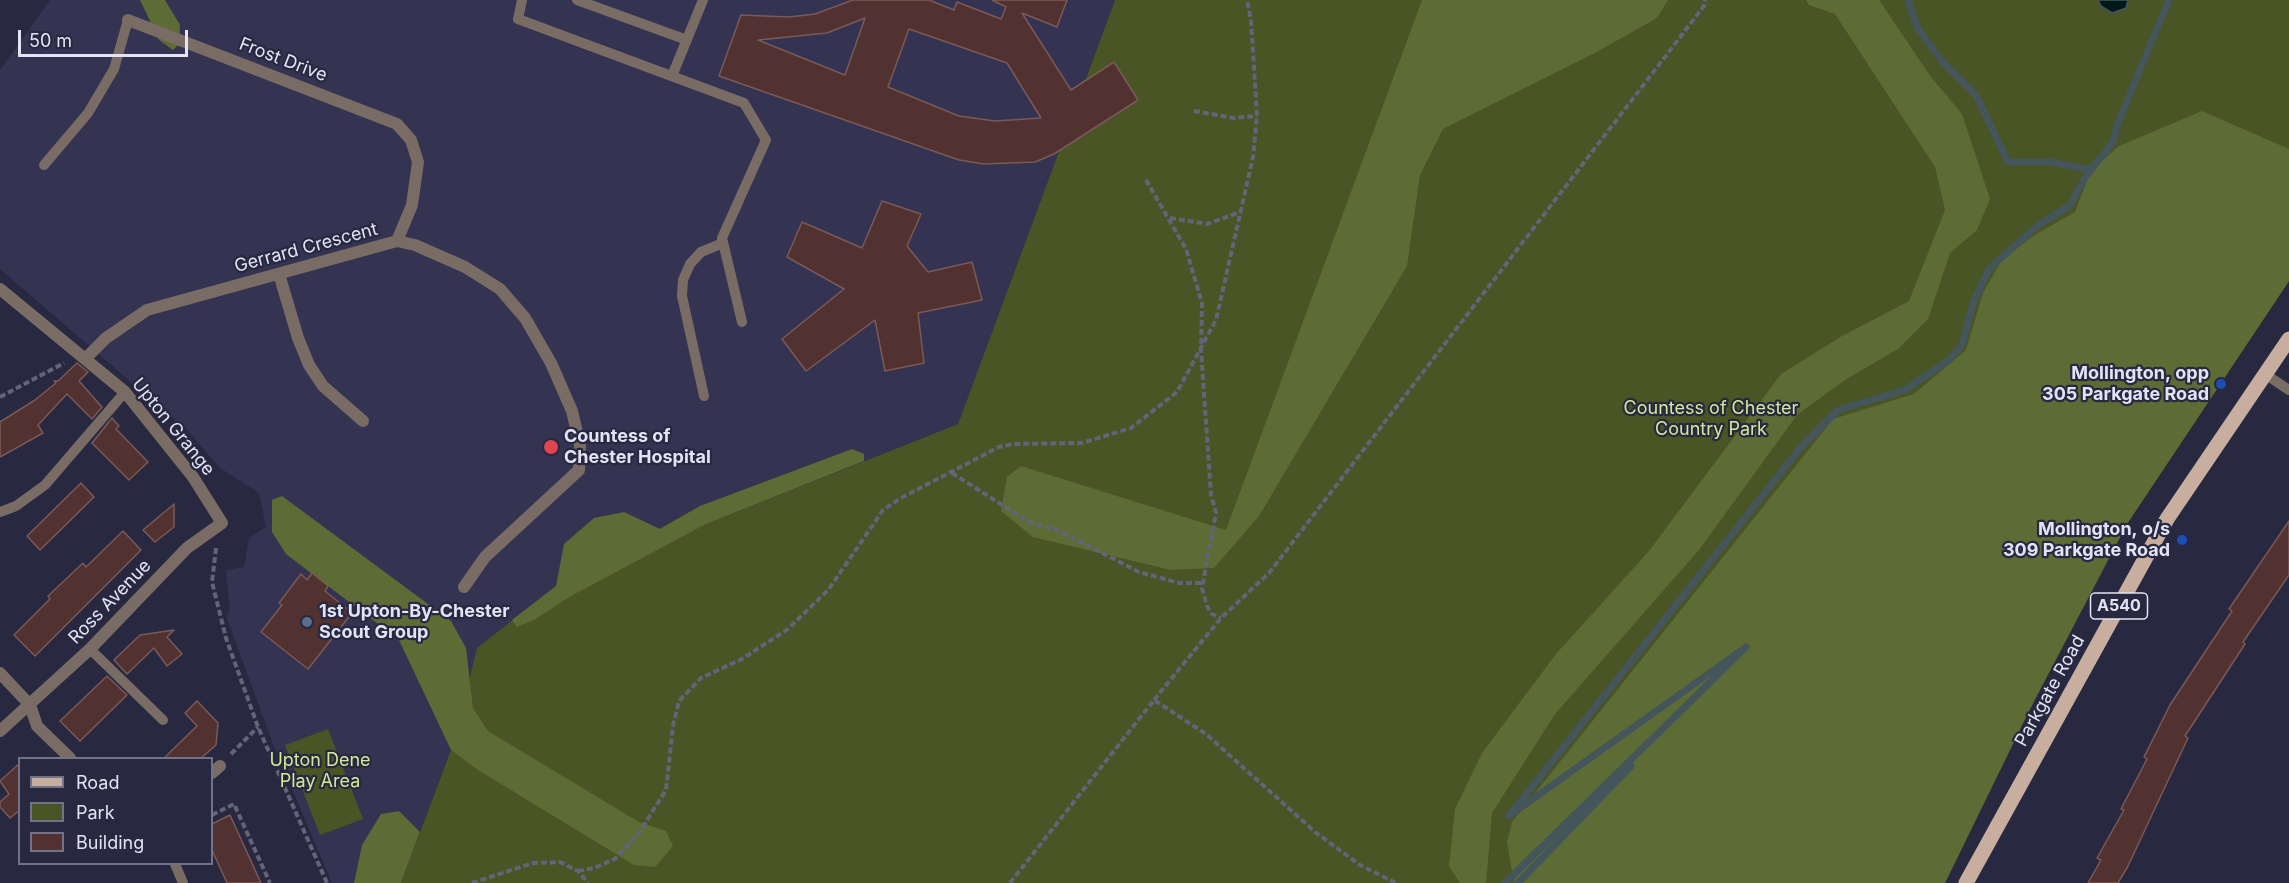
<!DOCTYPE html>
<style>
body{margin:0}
#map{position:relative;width:2289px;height:883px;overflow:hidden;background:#282841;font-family:Inter,sans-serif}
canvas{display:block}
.legend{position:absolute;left:18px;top:757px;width:195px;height:108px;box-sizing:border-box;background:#282841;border:2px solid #727389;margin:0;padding:8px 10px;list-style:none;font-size:18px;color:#e2e3f4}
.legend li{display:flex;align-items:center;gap:12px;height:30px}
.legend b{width:30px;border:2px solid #727389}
.scale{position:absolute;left:18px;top:30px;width:170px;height:27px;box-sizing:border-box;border:3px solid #e2e3f4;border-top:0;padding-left:8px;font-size:18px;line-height:21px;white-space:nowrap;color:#e2e3f4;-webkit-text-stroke:4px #282841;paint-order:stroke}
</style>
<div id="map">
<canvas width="2289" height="883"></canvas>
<ul class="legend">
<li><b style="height:8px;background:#c8ae9e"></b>Road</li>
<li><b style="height:16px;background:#495524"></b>Park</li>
<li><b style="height:16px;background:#513231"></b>Building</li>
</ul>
<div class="scale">50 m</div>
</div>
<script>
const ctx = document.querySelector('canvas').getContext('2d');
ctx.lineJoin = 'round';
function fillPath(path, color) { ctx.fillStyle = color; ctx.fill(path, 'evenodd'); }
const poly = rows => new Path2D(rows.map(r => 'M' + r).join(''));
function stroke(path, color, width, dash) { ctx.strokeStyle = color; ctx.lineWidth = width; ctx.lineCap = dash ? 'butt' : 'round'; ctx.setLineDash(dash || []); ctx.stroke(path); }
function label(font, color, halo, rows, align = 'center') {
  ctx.font = font + ' Inter,sans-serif'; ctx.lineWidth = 4.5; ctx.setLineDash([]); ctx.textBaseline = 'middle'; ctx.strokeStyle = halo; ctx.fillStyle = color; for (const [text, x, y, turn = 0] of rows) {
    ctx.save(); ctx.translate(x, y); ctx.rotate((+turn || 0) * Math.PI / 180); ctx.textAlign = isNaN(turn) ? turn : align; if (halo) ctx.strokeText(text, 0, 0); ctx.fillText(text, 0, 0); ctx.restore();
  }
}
const built = poly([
 [50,0,1115,0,958,424,704,525,700,506,556,586,455,739,420,832,399,812,362,845,354,883,332,883,273,744,226,616,230,611,226,570,244,567,249,538,266,527,259,493,220,468,189,432,0,269,0,70]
]);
const green = poly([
 [1115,0,2289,0,2289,281,2127,524,2030,709,1945,883,401,883,455,739,477,648,556,586,700,506,704,525,958,424],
 [328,729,363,819,320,835,285,745]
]);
const forest = poly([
 [140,0,165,0,180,25,179,44,173,50,159,40],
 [1422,0,1668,0,1657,18,1595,53,1443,129,1420,175,1407,266,1259,516,1214,568,1171,570,1033,537,1001,511,1007,477,1021,466,1226,530],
 [1806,0,1879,0,1931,77,1962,114,1990,199,1977,230,1950,253,1928,319,1898,349,1845,380,1797,415,1699,550,1555,714,1492,813,1486,883,1460,883,1449,866,1455,809,1482,753,1556,654,1649,551,1781,374,1842,336,1909,301,1945,210,1935,167,1835,14,1809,5],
 [2202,111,2289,149,2289,281,2127,524,2030,709,1945,883,1514,883,1507,842,1512,822,1833,419,1914,394,1966,350,1983,293,2001,261,2033,236,2075,212,2091,170,2119,146],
 [852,449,864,454,864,461,704,525,571,596,534,620,517,627,512,620,556,586,564,544,594,518,624,512,660,529,700,506],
 [282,496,451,621,466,648,473,708,488,731,639,822,666,831,673,846,655,867,634,865,478,770,451,750,399,640,286,554,272,532,272,500],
 [399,811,420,832,401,883,354,883,362,845,381,814]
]);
const water = poly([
 [2098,0,2128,0,2126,8,2112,13,2101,6,2098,0]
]);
const stream = poly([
 [1908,0,1918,29,1941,60,1976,95,2008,162,2051,162,2091,170],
 [1505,883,1746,647,1509,816,1801,447,1838,410,1905,390,1949,360,1962,345,1973,303,1989,269,2036,227,2070,205,2086,176,2113,142,2117,125,2169,0],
 [1518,883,1631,766]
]);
const building = poly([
 [853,0,929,0,954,10,957,2,1001,19,1006,7,992,0,1067,0,1057,27,1022,13,1071,90,1114,62,1138,100,1054,154,1035,162,984,164,959,160,719,76,741,15,789,17,815,14,853,0],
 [865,18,845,75,758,40,827,33,865,18],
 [909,29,1007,63,1041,118,995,121,959,116,888,87,909,29],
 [882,201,921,214,907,246,928,272,972,262,982,300,918,313,924,363,885,371,875,320,806,371,782,339,844,289,787,257,802,222,862,248,882,201],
 [77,363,88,372,79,381,102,407,92,419,67,394,38,425,43,433,0,457,0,422,35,400,56,383,54,381,58,381,77,363],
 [112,418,119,426,116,429,148,462,129,480,92,443,112,418],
 [81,483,94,497,40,550,27,536,81,483],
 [174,504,174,527,155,542,143,530,174,504],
 [2289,521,2289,575,2243,642,2245,644,2185,736,2188,738,2128,866,2118,883,2088,883,2101,860,2097,858,2124,810,2121,809,2147,759,2144,757,2170,705,2232,611,2229,609,2289,521],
 [123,531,141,550,35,656,14,635,50,599,48,596,83,563,86,567,123,531],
 [312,573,328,586,325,591,352,613,308,669,261,632,282,605,279,603,301,574,307,580,312,573],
 [174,630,167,637,182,654,167,666,154,648,127,674,114,660,140,635,174,630],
 [107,676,127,695,80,741,60,721,107,676],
 [197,701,218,723,216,745,200,759,163,759,197,726,185,713,197,701],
 [20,763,20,810,10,818,0,807,0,802,9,794,0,781,20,763],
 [230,815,261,883,227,883,212,850,212,824,230,815]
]);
const path = poly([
 [1194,111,1234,118,1257,116],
 [1146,180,1186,249,1202,303,1201,350,1211,495,1216,513,1202,588,1207,606,1212,614,1221,618],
 [1170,218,1207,224,1240,212],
 [0,397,64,363],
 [952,473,1029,522,1060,531,1139,572,1179,583,1203,583],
 [216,548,212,582,226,638,258,727,327,883],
 [1154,700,1221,618,1269,573,1704,6,1705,0],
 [231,754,258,727],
 [212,815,234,804,270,883],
 [578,871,594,868,615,859,639,833,666,790,673,726,679,701,701,678,742,659,788,629,829,589,883,510,901,498,999,447,1013,444,1082,443,1131,428,1177,392,1216,320,1253,157,1257,116,1251,20,1247,0],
 [472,883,533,863,560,862,578,871,588,883],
 [1010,883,1154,700,1206,734,1315,832,1360,865,1396,883]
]);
const service = poly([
 [522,0,518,19,744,103,766,140,722,238,742,322],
 [577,0,687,40],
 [672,76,703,0],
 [44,165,88,113,114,69,128,20],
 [2265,374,2289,390],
 [704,396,682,296,683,280,690,264,701,252,723,243],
 [0,512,16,506,45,485,125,392],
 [90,649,163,720],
 [175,864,183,883]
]);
const minor = poly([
 [128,20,397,124,411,140,418,162,412,205,397,241],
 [279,274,298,338,309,365,323,386,363,421],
 [0,289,125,392,193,477,222,523,187,548,90,649,0,731],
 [86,358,106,338,147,310,397,241,415,245,465,267,500,289,525,318,551,363,572,411,580,445,579,470,485,557,464,587],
 [0,673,30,705,37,726,70,758],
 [212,773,220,766]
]);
const primary = poly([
 [1966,883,2167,519,2289,339]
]);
const markers = [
 [2221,384,6,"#1a4fb4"],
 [551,447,8,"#e0444e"],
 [2182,540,6,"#1a4fb4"],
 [307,622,6,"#5c6f8a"]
];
const shields = [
 [2119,606,57]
];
const shieldNames = [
 ["A540",2119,606]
];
const streetNames = [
 ["Frost Drive",283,60,21],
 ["Gerrard Crescent",306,248,-15],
 ["Upton Grange",173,427,51],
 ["Ross Avenue",110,602,-46],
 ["Parkgate Road",2050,691,-61]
];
const poiNames = [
 ["Mollington, opp",2209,374],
 ["305 Parkgate Road",2209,395],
 ["Countess of",564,437,"left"],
 ["Chester Hospital",564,458,"left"],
 ["Mollington, o/s",2170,530],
 ["309 Parkgate Road",2170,551],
 ["1st Upton-By-Chester",319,612,"left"],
 ["Scout Group",319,633,"left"]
];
const parkNames = [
 ["Countess of Chester",1711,409],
 ["Country Park",1711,430],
 ["Upton Dene",320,761],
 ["Play Area",320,782]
];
fillPath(built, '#343352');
fillPath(green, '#495524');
fillPath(forest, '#5d6b35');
fillPath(water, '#01181a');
stroke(water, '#44555b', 1.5);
stroke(stream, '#44555b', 7);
fillPath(building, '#513231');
stroke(building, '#7b5957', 1.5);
stroke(path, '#636379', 4, [6, 3]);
stroke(service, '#796c65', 10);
stroke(minor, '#796c65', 12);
stroke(primary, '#c8ae9e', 15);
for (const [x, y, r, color] of markers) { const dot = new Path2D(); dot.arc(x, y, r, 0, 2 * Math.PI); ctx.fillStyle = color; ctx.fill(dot); stroke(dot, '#282841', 2); }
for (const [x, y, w] of shields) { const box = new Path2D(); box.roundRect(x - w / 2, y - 13, w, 26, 4.5); ctx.fillStyle = '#282841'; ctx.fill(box); stroke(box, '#e2e3f4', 1.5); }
label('bold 16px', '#e2e3f4', null, shieldNames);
label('18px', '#e2e3f4', '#282841', streetNames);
label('bold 18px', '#e2e3f4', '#282841', poiNames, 'right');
label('18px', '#d2e997', '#282841', parkNames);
</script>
